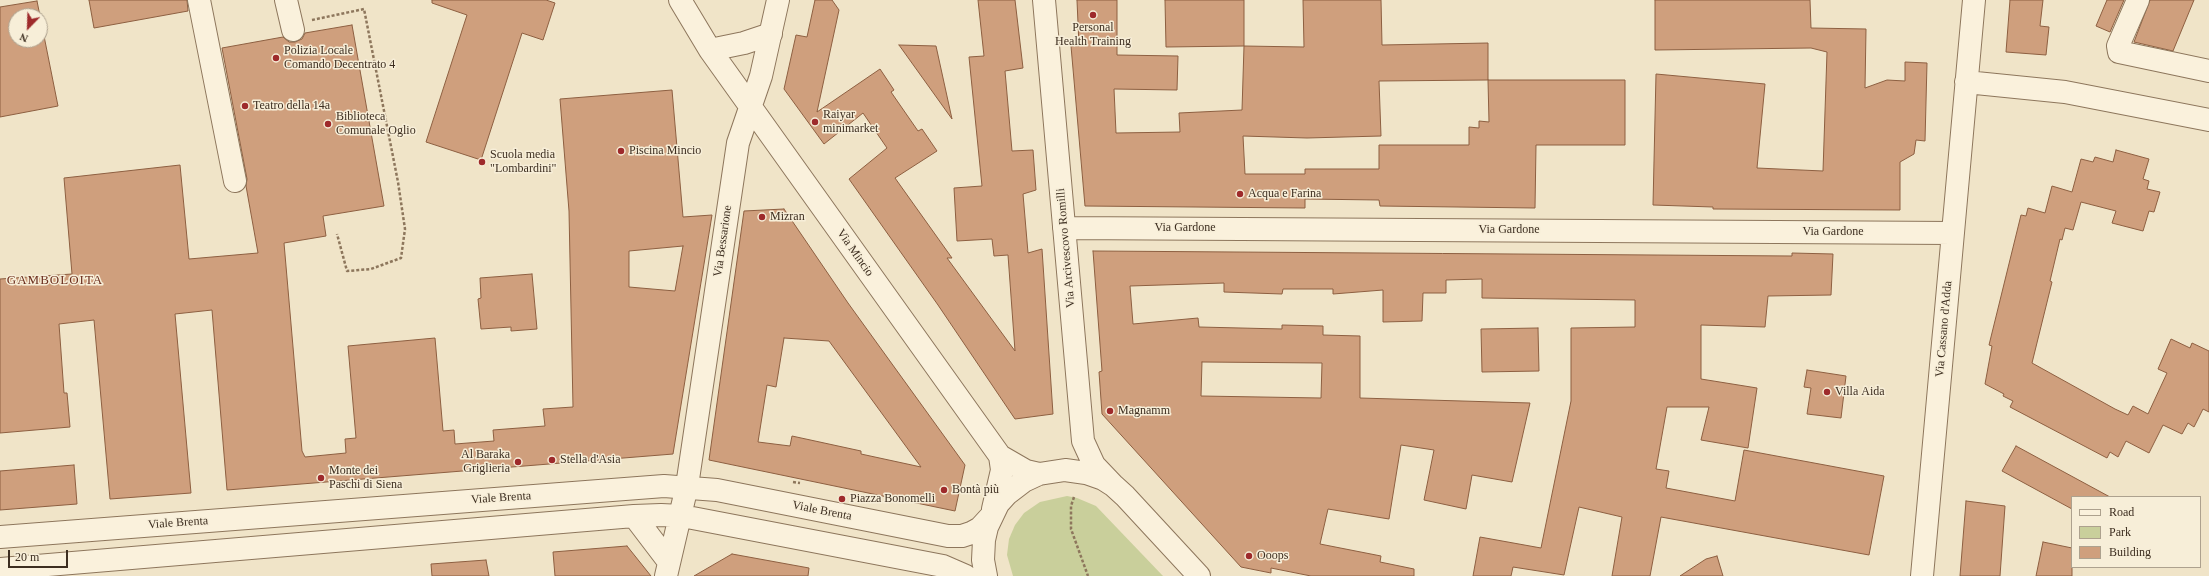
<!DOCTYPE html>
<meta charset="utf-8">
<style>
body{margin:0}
#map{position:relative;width:2209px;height:576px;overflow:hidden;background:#f0e4c8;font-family:Georgia,serif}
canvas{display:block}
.legend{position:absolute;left:2071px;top:496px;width:130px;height:72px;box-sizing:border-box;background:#f7eed8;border:1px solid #ada18e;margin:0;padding:5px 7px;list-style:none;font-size:12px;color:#3d2e20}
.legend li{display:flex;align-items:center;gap:8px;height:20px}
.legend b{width:20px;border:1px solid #ada18e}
.north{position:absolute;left:8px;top:8px;width:40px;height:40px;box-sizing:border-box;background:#f7eed8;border:1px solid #ada18e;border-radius:50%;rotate:203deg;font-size:11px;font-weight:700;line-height:16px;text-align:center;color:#3d2e20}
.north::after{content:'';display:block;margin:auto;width:14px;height:18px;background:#9e2a2b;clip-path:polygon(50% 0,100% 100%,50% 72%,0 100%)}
.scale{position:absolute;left:8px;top:550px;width:60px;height:18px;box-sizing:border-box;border:2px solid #3d2e20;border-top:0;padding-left:5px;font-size:12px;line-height:14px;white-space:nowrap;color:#3d2e20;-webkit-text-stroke:3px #f7eed8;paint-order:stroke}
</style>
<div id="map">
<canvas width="2209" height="576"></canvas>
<ul class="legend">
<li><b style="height:5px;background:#faf1dc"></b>Road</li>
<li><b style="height:11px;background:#c9cf9b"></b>Park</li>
<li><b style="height:11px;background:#cf9f7d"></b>Building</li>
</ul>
<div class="north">N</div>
<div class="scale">20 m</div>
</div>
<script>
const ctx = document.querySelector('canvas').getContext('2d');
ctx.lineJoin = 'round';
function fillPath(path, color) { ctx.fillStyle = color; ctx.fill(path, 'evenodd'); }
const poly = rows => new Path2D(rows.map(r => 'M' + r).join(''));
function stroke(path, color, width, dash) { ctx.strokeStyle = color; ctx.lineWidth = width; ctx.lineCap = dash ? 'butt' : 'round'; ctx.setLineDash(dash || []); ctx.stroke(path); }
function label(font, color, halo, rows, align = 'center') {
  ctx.font = font + ' Georgia,serif'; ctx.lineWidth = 3; ctx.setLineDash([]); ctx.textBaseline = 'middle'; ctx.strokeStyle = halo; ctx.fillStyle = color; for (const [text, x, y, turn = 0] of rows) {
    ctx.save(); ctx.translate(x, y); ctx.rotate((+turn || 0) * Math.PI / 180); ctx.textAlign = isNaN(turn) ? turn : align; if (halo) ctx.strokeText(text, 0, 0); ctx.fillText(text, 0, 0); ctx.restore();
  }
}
const green = poly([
 [1067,496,1077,498,1096,506,1163,576,1013,576,1007,555,1009,539,1015,525,1024,513,1040,502]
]);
const building = poly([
 [89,0,187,0,188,11,94,28,89,0],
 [432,0,546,0,555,3,543,40,522,33,481,160,426,142,467,15,432,3,432,0],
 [815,0,832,0,839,10,817,112,880,69,894,90,891,92,918,131,922,129,937,151,895,178,952,258,947,258,1015,351,1008,255,994,256,992,239,957,241,954,188,982,186,969,57,984,56,978,0,1015,0,1023,68,1005,71,1012,151,1033,150,1036,190,1023,194,1028,253,1042,249,1053,414,1015,419,938,305,849,179,887,148,863,113,824,144,784,89,796,35,807,37,815,0],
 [1077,0,1117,0,1117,55,1178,56,1177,90,1114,89,1116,133,1180,132,1179,113,1242,110,1244,46,1304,47,1303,0,1381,0,1382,45,1488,43,1488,80,1625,80,1625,145,1536,145,1535,208,1380,206,1379,200,1305,199,1305,208,1085,206,1071,46,1079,46,1077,0],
 [1488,80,1489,122,1479,121,1479,128,1469,127,1469,145,1379,145,1379,169,1305,169,1305,174,1245,174,1243,136,1307,138,1381,136,1379,81,1488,80],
 [1165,0,1244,0,1244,46,1166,47,1165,0],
 [1655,0,1810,0,1811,28,1866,29,1865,88,1887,80,1905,81,1905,62,1927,63,1925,141,1916,140,1914,154,1900,162,1900,210,1713,209,1713,207,1653,205,1656,74,1765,84,1757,168,1823,171,1827,52,1811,48,1655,50,1655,0],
 [2010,0,2043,0,2040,26,2049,27,2046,55,2006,52,2010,0],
 [2107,0,2124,0,2110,32,2096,26,2107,0],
 [2150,0,2194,0,2173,51,2134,42,2150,0],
 [37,1,40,16,16,16,16,40,40,40,40,16,58,106,0,117,0,7,37,1],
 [352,25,384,206,323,216,326,236,284,243,302,451,305,457,346,453,345,439,356,438,348,346,435,338,443,431,454,430,455,444,494,441,493,430,545,426,543,409,573,407,569,211,560,99,672,90,683,217,712,215,673,454,227,490,212,310,175,314,191,493,110,499,94,320,59,324,64,393,67,393,70,427,0,433,0,279,72,274,64,178,180,165,189,259,258,253,246,186,247,179,222,48,283,37,289,42,295,42,302,39,305,33,352,25],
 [683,246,675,291,629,287,629,251,683,246],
 [899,45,936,46,952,119,899,45],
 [2116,150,2149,159,2143,179,2149,181,2147,189,2160,192,2154,212,2149,211,2143,231,2112,223,2116,211,2081,202,2073,230,2065,228,2062,240,2060,239,2050,281,2052,282,2032,363,2115,409,2128,415,2133,406,2148,414,2167,373,2158,369,2171,339,2190,348,2192,343,2209,351,2209,412,2203,409,2194,427,2188,423,2182,434,2163,425,2149,453,2126,441,2118,457,2110,452,2107,458,2010,407,2013,401,2003,396,2004,394,1985,384,1992,346,1989,345,2021,215,2026,216,2028,208,2045,213,2052,186,2072,192,2081,159,2093,162,2095,157,2113,162,2116,150],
 [784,209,848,303,965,465,955,511,709,460,744,211,784,209],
 [784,338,829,341,921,467,861,454,861,451,792,436,790,446,758,442,767,385,776,387,784,338],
 [1093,251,1792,256,1792,253,1833,254,1831,295,1768,296,1765,327,1701,325,1701,379,1757,388,1748,448,1701,440,1709,407,1667,407,1656,469,1669,471,1666,488,1735,501,1744,450,1884,476,1869,555,1661,517,1650,576,1612,576,1622,517,1579,507,1564,575,1513,567,1511,576,1473,576,1480,537,1541,548,1571,401,1571,328,1635,327,1635,300,1482,298,1482,279,1446,280,1446,293,1423,293,1422,321,1383,322,1383,290,1333,294,1333,289,1283,289,1282,294,1224,292,1224,283,1130,286,1133,324,1198,318,1199,327,1282,329,1282,325,1323,326,1323,335,1360,336,1360,398,1530,403,1512,482,1472,475,1466,509,1424,500,1434,450,1401,445,1389,519,1328,509,1320,544,1381,556,1380,562,1414,569,1414,576,1311,576,1271,568,1271,573,1241,567,1102,414,1099,372,1102,371,1093,251],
 [1202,362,1322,363,1321,398,1201,396,1202,362],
 [532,274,537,329,511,331,511,327,481,329,478,299,481,298,480,278,532,274],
 [1538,328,1539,371,1482,372,1481,329,1538,328],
 [1807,370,1846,376,1841,418,1807,414,1811,388,1804,387,1807,370],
 [2016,446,2110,497,2072,497,2072,509,2002,471,2016,446],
 [74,465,77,504,0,510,0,471,74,465],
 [1966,501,2005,506,2000,576,1960,576,1966,501],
 [2043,542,2072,548,2072,576,2036,576,2043,542],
 [627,546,651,576,555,576,553,552,627,546],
 [732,554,809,568,808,576,694,576,732,554],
 [1717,556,1723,576,1680,576,1706,559,1717,556],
 [486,560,489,576,432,576,431,564,486,560]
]);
const path = poly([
 [312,20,364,9,398,182,405,229,401,258,371,269,347,271,337,234],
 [793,482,800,483],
 [1074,497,1071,506,1071,529,1088,576]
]);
const minor = poly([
 [199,0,235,181],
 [286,0,293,30],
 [680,0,710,50,1000,456],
 [1044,0,1083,441,1094,465,1114,486],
 [2138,0,2118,46,2119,52,2209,71],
 [710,50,744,43,771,34],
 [1966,82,2065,92,2209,120],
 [1064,228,1953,233],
 [993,509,1002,470,1000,456,1026,471,1039,474],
 [634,516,669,562],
 [0,537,664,486,717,490,948,536,962,536,971,533,980,528,991,516],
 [0,569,634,516,661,515,682,516,943,566,966,576],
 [666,576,687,486,738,143,761,76,778,0],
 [986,576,983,560,984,540,987,527,998,504,1007,494,1024,481,1039,474,1065,470,1086,473,1103,479,1114,486,1125,496,1199,576],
 [1922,576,1974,0]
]);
const markers = [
 [1093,15,4,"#9e2a2b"],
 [276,58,4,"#9e2a2b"],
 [245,106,4,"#9e2a2b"],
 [815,122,4,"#9e2a2b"],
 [328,124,4,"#9e2a2b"],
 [621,151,4,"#9e2a2b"],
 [482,162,4,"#9e2a2b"],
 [1240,194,4,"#9e2a2b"],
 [762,217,4,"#9e2a2b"],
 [1827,392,4,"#9e2a2b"],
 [1110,411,4,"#9e2a2b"],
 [552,460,4,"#9e2a2b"],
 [518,462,4,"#9e2a2b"],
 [321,478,4,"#9e2a2b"],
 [944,490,4,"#9e2a2b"],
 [842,499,4,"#9e2a2b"],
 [1249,556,4,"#9e2a2b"]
];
const poiNames = [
 ["Personal",1093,28,"center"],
 ["Health Training",1093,42,"center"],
 ["Polizia Locale",284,51],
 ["Comando Decentrato 4",284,65],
 ["Teatro della 14a",253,106],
 ["Raiyar",823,115],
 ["minimarket",823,129],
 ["Biblioteca",336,117],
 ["Comunale Oglio",336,131],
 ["Piscina Mincio",629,151],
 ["Scuola media",490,155],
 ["\"Lombardini\"",490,169],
 ["Acqua e Farina",1248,194],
 ["Mizran",770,217],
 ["Villa Aida",1835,392],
 ["Magnamm",1118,411],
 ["Al Baraka",510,455,"right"],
 ["Griglieria",510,469,"right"],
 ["Stella d'Asia",560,460],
 ["Monte dei",329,471],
 ["Paschi di Siena",329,485],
 ["Bontà più",952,490],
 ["Piazza Bonomelli",850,499],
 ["Ooops",1257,556]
];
const streetNames = [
 ["Via Gardone",1185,228],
 ["Via Gardone",1509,230],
 ["Via Gardone",1833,232],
 ["Via Bessarione",723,241,-82],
 ["Via Arcivescovo Romilli",1066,248,-95],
 ["Via Mincio",855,253,55],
 ["Via Cassano d'Adda",1944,329,-85],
 ["Viale Brenta",501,498,-4],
 ["Viale Brenta",822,511,11],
 ["Viale Brenta",178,523,-4]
];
const neighbourhoodNames = [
 ["GAMBOLOITA",55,281]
];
fillPath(green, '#c9cf9b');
fillPath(building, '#cf9f7d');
stroke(building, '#8d5f41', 1);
stroke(minor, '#8d765c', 24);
stroke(path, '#8d765c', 2.5, [3, 2]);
stroke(minor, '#faf1dc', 22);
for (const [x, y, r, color] of markers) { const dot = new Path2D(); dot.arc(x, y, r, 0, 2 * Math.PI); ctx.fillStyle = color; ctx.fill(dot); stroke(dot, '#f7eed8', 1.5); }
label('12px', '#3d2e20', '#f7eed8', poiNames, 'left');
label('12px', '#3d2e20', '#f7eed8', streetNames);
ctx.letterSpacing = '1px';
label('13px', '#6b2e1e', '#f7eed8', neighbourhoodNames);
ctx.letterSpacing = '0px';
</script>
